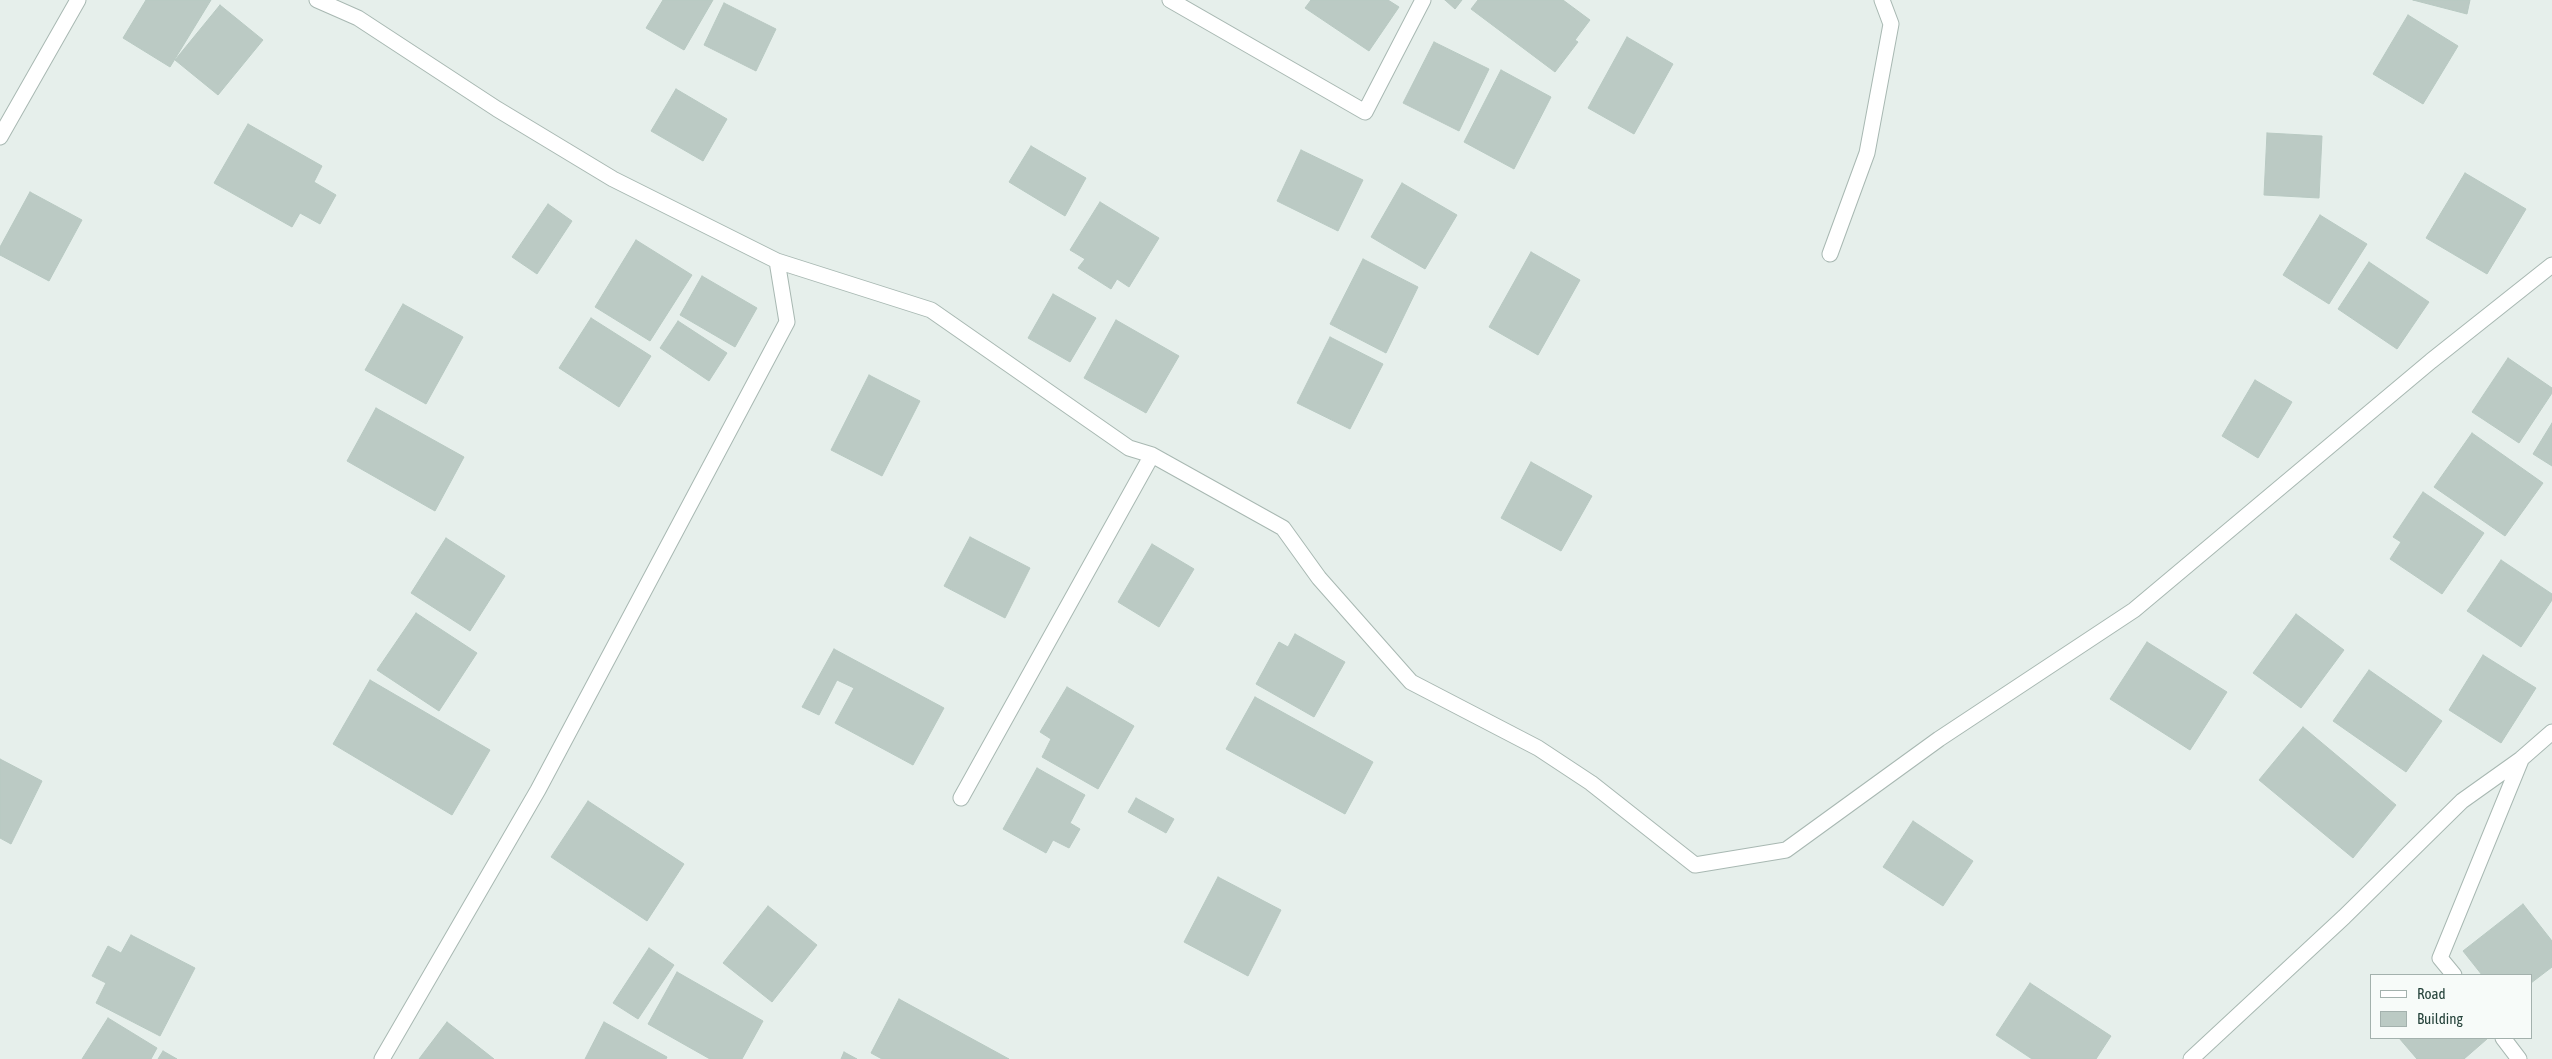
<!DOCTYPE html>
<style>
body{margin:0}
#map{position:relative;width:2552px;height:1059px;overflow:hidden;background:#e6efeb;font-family:"Asap Condensed",sans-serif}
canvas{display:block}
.legend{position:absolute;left:2370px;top:974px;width:162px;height:65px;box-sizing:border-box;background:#f7fbf9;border:1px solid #a3b1ad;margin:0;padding:6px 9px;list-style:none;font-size:15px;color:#24423a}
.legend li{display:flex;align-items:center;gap:10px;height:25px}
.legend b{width:25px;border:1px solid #a3b1ad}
</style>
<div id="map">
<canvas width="2552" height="1059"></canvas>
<ul class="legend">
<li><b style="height:6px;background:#fff"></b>Road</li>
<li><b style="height:14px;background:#bbcac4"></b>Building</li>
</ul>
</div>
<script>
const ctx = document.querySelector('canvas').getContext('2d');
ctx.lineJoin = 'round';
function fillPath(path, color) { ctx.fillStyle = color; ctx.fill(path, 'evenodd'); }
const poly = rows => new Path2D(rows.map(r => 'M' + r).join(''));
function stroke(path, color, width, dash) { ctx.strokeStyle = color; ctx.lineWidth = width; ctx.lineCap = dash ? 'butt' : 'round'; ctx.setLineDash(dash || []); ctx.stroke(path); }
const building = poly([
 [146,0,211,0,170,67,123,38,146,0],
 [663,0,713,0,684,50,646,28,663,0],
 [1311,0,1388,0,1399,7,1369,51,1305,8,1311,0],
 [1445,0,1462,0,1455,9,1445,0],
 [1478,0,1563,0,1590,20,1575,40,1578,42,1555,72,1471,9,1478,0],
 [2413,0,2470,0,2467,14,2413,0],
 [724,3,776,29,756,71,704,45,724,3],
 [220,5,263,40,218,95,175,60,220,5],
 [2408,15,2458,46,2423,104,2373,74,2408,15],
 [1627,37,1673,64,1634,134,1588,108,1627,37],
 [1434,42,1489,69,1459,131,1403,103,1434,42],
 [1501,70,1551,97,1514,169,1464,142,1501,70],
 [676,89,727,119,703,161,651,131,676,89],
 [248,124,322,166,314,182,336,195,320,224,300,213,292,227,214,183,248,124],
 [2267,133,2322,136,2319,198,2264,195,2267,133],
 [1031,146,1086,178,1065,216,1009,182,1031,146],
 [1301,150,1363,180,1338,231,1277,201,1301,150],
 [2465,173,2526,209,2487,274,2426,238,2465,173],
 [1402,183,1457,215,1425,269,1371,237,1402,183],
 [30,192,82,220,49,281,0,255,0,247,30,192],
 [1100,202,1159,238,1129,287,1117,279,1111,289,1078,268,1085,259,1070,250,1100,202],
 [548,204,572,221,537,274,512,257,548,204],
 [2320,215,2367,244,2329,304,2283,275,2320,215],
 [636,240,692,275,650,341,595,307,636,240],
 [1531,252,1580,280,1538,355,1489,327,1531,252],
 [1363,259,1418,287,1386,353,1330,324,1363,259],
 [2369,262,2429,302,2397,349,2338,309,2369,262],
 [702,276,757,308,735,347,680,315,702,276],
 [1053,294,1096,318,1070,362,1028,338,1053,294],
 [403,304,463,337,426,404,365,370,403,304],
 [591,318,651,356,619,407,559,368,591,318],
 [1116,320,1179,356,1146,413,1084,378,1116,320],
 [678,321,727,353,709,381,660,348,678,321],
 [1330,337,1383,364,1350,429,1297,403,1330,337],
 [2508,358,2552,388,2552,393,2519,443,2472,412,2508,358],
 [869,375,920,401,882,476,831,450,869,375],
 [2255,380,2292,402,2258,458,2222,436,2255,380],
 [376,408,464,457,435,511,347,461,376,408],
 [2552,423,2552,466,2533,454,2552,423],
 [2472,433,2543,483,2505,536,2434,487,2472,433],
 [1531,462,1592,496,1561,551,1501,518,1531,462],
 [2423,492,2484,533,2442,594,2390,559,2401,542,2393,537,2423,492],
 [970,537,1030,568,1005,618,944,586,970,537],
 [446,538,505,576,470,631,411,593,446,538],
 [1152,544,1194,569,1159,627,1118,602,1152,544],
 [2501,560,2552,594,2552,600,2521,647,2467,611,2501,560],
 [416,613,477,653,439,711,377,670,416,613],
 [2296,614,2344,650,2301,708,2253,673,2296,614],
 [1295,634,1345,662,1314,717,1256,684,1279,642,1288,647,1295,634],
 [2147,642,2227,692,2190,750,2110,699,2147,642],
 [834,649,944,708,913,765,835,723,854,688,837,680,819,715,802,707,834,649],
 [2483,655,2536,688,2501,743,2449,710,2483,655],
 [2369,670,2442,721,2406,772,2333,721,2369,670],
 [370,680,490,750,452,815,333,744,370,680],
 [1067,687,1134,726,1098,789,1042,757,1051,739,1040,732,1067,687],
 [1255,697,1373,762,1345,814,1226,749,1255,697],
 [2303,727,2396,805,2353,858,2259,780,2303,727],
 [0,759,42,781,11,844,0,838,0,759],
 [1037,768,1085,795,1070,823,1080,829,1069,848,1053,840,1046,853,1003,829,1037,768],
 [1136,798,1174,819,1166,833,1128,812,1136,798],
 [588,801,684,864,647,921,551,857,588,801],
 [1913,821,1973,861,1943,906,1883,867,1913,821],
 [1218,877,1281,910,1248,976,1184,942,1218,877],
 [2523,904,2552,941,2552,967,2531,983,2531,975,2482,975,2463,951,2523,904],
 [768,906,817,945,772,1002,723,963,768,906],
 [131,935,195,968,160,1036,96,1003,106,983,92,976,108,946,121,953,131,935],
 [649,948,674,965,638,1019,613,1003,649,948],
 [677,972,763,1021,742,1059,710,1059,648,1024,677,972],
 [2030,983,2111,1036,2096,1059,2032,1059,1996,1035,2030,983],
 [899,999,1009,1059,882,1059,871,1053,899,999],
 [108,1018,157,1048,151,1059,82,1059,108,1018],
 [447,1022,494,1059,419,1059,447,1022],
 [604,1022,667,1057,666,1059,585,1059,604,1022],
 [2399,1038,2486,1038,2487,1039,2464,1059,2417,1059,2399,1038],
 [163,1051,177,1059,158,1059,163,1051],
 [844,1052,857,1059,841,1059,844,1052]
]);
const minor = poly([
 [317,0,358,18,497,109,613,179,777,261,931,310,1129,448,1152,455,1283,528,1319,578,1411,682,1538,748,1591,783,1695,865,1786,850,1939,739,2134,610,2431,361,2552,265],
 [1170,0,1365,112,1423,0],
 [0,137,78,0],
 [1830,254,1867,153,1891,24,1882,0],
 [961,798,1152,455],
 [2454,975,2440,958,2521,760],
 [2503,1038,2519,1059],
 [382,1059,538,790,787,322,777,261],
 [2191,1059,2344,917,2462,801,2521,759,2552,732]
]);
fillPath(building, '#bbcac4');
stroke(building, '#b8c9c2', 1);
stroke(minor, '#a8b8b2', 17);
stroke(minor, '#fff', 15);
</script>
